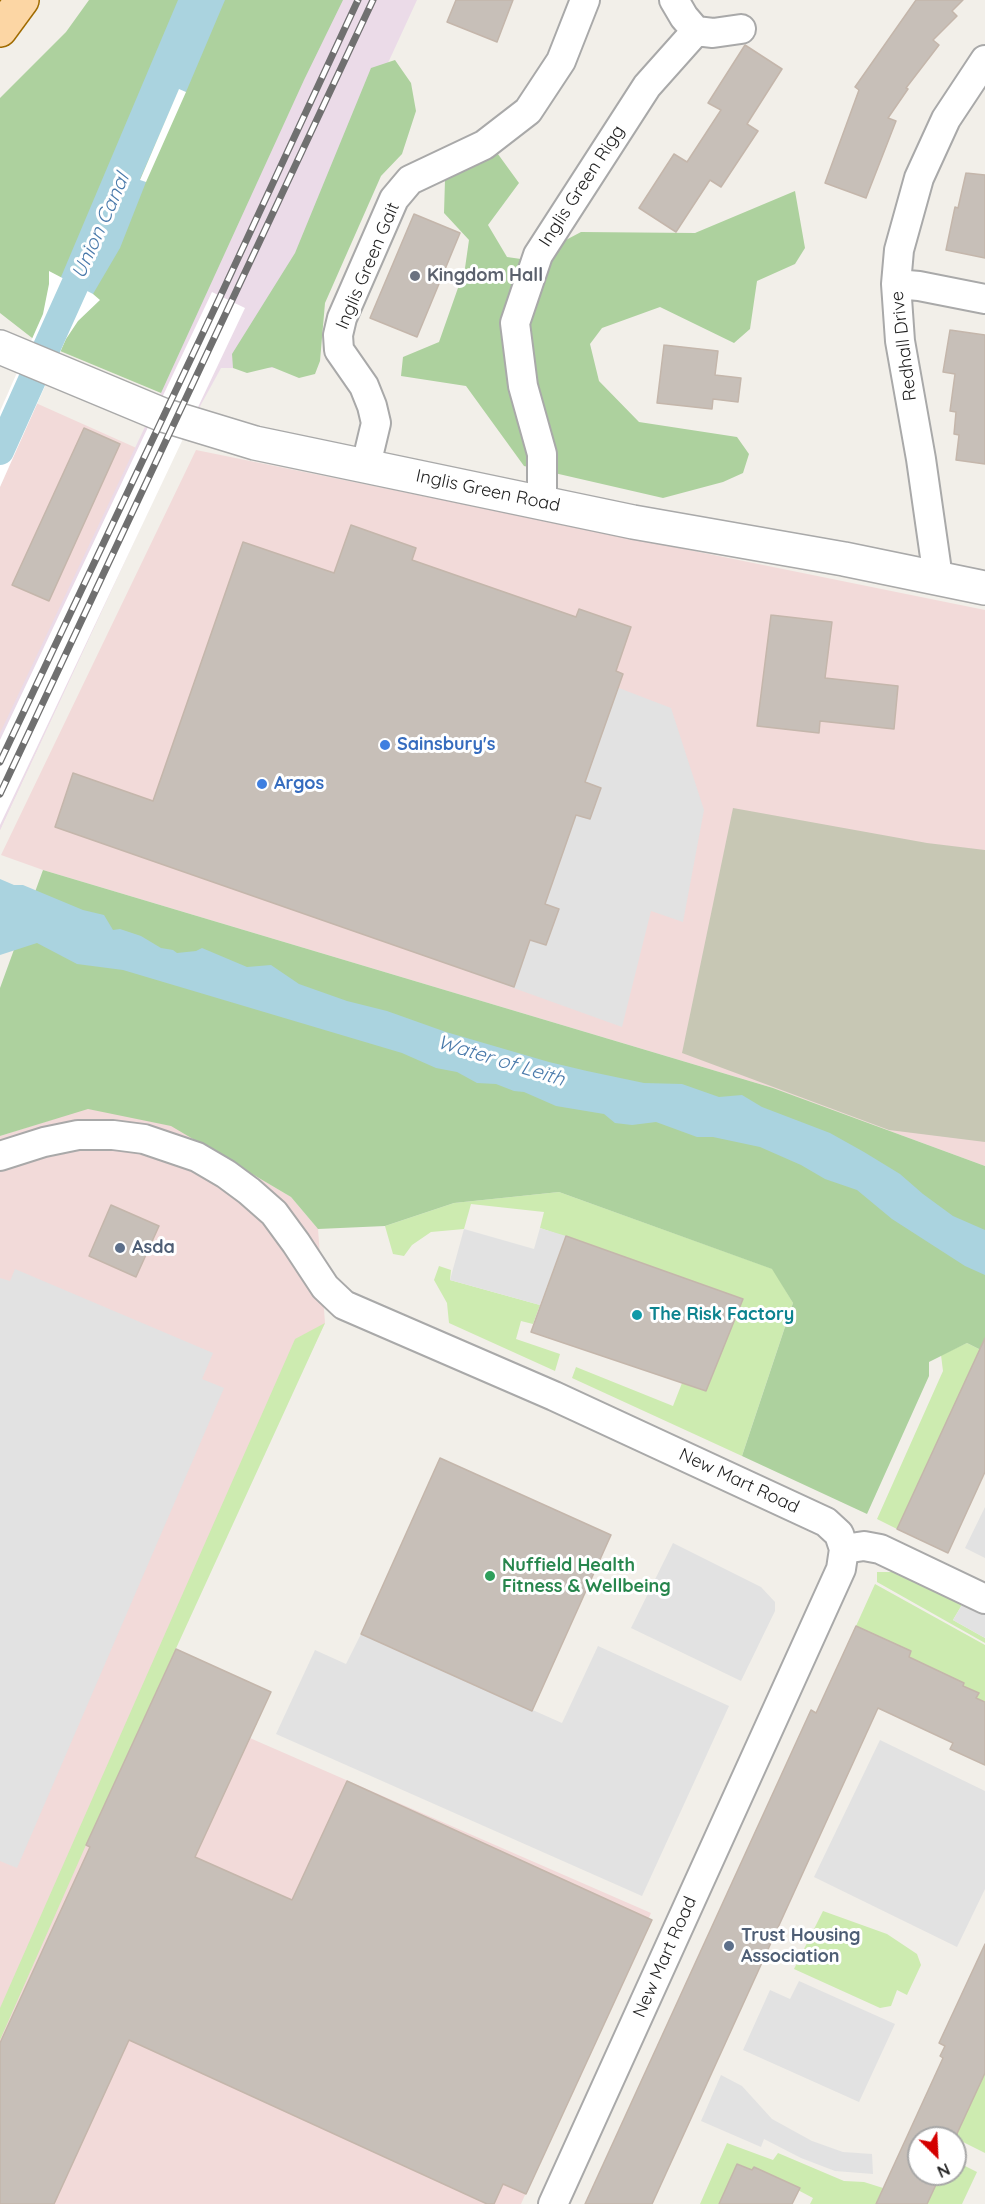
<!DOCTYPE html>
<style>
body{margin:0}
#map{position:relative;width:985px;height:2204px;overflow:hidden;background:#f2efe9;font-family:Quicksand,sans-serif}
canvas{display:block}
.north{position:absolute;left:907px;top:2126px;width:60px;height:60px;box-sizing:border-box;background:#fff;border:2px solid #a7a7a7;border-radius:50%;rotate:156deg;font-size:16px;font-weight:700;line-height:24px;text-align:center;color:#222}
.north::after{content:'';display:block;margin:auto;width:21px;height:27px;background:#d40000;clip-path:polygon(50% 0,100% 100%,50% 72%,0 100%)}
</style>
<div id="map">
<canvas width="985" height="2204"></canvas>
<div class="north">N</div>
</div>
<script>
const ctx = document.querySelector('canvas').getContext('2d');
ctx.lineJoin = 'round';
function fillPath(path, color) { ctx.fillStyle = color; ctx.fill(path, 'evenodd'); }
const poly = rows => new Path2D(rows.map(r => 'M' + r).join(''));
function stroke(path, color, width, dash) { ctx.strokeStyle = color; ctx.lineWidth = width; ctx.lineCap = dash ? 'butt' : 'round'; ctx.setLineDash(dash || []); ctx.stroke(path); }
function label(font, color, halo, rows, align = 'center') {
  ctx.font = font + ' Quicksand,sans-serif'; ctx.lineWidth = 6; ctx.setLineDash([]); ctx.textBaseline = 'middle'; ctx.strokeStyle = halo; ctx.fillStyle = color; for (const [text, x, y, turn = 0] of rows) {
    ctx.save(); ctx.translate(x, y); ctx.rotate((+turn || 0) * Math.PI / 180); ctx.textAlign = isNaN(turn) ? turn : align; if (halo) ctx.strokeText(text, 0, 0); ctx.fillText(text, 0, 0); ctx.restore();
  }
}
const commercial = poly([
 [9,391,170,463,0,830,0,412],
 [196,450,985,610,985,1166,773,1088,43,870,1,855],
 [88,1108,171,1125,291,1197,318,1229,325,1323,149,1694,651,1913,521,2204,0,2204,0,1136]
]);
const industrial = poly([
 [250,0,417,0,370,102,281,368,221,368,180,443,0,830,0,733,161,393,166,277]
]);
const construction = poly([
 [733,808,927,843,985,850,985,1142,889,1130,682,1053]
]);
const grass = poly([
 [559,1192,773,1269,793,1303,742,1456,572,1378,576,1367,673,1406,682,1383,705,1391,742,1299,540,1228,544,1212,471,1204,464,1229,431,1232,412,1245,404,1256,393,1254,385,1226,454,1203],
 [439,1266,451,1270,450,1280,540,1305,533,1324,521,1321,516,1339,560,1354,555,1371,449,1323,447,1303,434,1280],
 [325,1323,86,1845,0,2040,0,2008,295,1339],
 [967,1343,985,1352,970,1371,897,1529,877,1519,943,1371,941,1355],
 [877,1572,893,1572,963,1603,953,1620,985,1638,985,1643,877,1582],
 [875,1584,985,1645,985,1702,976,1698,978,1694,963,1686,964,1683,919,1662,907,1660,911,1651,856,1626],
 [823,1911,887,1934,917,1954,921,1965,907,1995,897,1990,891,2006,880,2008,794,1969],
 [985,2058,985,2153,955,2138,983,2076],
 [727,2143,773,2160,778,2153,844,2181,864,2182,883,2188,876,2204,810,2204,813,2198,754,2167,752,2170,738,2164,719,2204,700,2204],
 [955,2161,977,2172,962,2204,927,2204,941,2174,955,2174]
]);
const forest = poly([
 [89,0,343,0,304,80,161,393,36,341,0,313,0,98,66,32],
 [395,60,411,83,416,111,402,154,381,176,325,303,320,361,315,374,299,378,272,367,247,373,233,368,232,354,295,253,371,68],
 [495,150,519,183,488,225,507,257,528,260,581,232,695,233,795,191,805,248,795,264,757,281,750,329,734,343,660,307,602,328,590,344,599,381,639,422,737,437,749,454,743,473,723,482,663,498,524,466,466,386,401,376,403,357,439,342,465,268,469,240,444,213,445,180],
 [43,870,773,1088,985,1166,985,1352,967,1343,929,1362,929,1376,867,1514,742,1456,793,1303,772,1269,559,1192,454,1203,385,1226,318,1229,291,1197,171,1126,88,1109,0,1136,0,988]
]);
const parking = poly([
 [251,547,671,708,704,810,683,922,651,911,622,1027,144,855],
 [540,1228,566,1236,540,1305,450,1280,464,1229,534,1249],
 [15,1269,213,1353,202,1379,224,1388,17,1868,0,1861,0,1278,10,1281],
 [985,1507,985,1558,965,1548],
 [673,1543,761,1587,775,1602,775,1611,741,1681,631,1628],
 [963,1603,985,1615,985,1638,953,1620],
 [361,1634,562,1723,598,1646,729,1706,642,1896,276,1734,315,1650,346,1664],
 [880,1740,985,1791,985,1889,957,1947,814,1877],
 [799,1981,895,2024,859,2102,743,2050,770,1990,790,1999],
 [721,2075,742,2086,772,2119,812,2141,843,2152,872,2154,873,2174,835,2171,801,2158,764,2139,761,2147,701,2121]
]);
const water = poly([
 [178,0,225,0,186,92,179,90,140,179,146,182,120,248,93,294,62,313,61,277],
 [0,879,14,885,23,885,83,910,104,915,113,930,120,929,141,936,161,948,173,950,177,953,196,951,202,948,247,967,271,965,299,984,347,1001,387,1011,446,1032,549,1062,587,1071,644,1083,682,1084,719,1097,742,1095,762,1107,830,1133,864,1152,900,1174,923,1194,953,1216,985,1230,985,1275,965,1266,892,1219,857,1190,825,1179,801,1165,760,1147,713,1137,697,1137,656,1122,632,1125,615,1123,604,1114,556,1106,524,1092,514,1091,496,1084,477,1083,457,1072,436,1068,402,1053,123,970,77,964,37,943,0,955]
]);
const pier = poly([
 [179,89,186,92,146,182,140,180],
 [49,271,93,294,100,300,78,321,66,339,0,487,0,411,43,314,49,284],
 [212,292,245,308,0,825,0,740]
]);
const canal = poly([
 [0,451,78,278]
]);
const building = poly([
 [456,0,513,0,497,42,447,22,456,0],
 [916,0,963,0,952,11,957,16,933,40,939,45,906,88,908,89,888,118,896,121,866,198,825,183,859,90,855,87,916,0],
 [745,45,782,69,747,124,758,131,721,187,710,180,676,232,639,208,674,154,687,162,721,110,708,103,745,45],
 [966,173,985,175,985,258,946,250,955,207,958,208,966,173],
 [414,214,460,233,417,337,370,318,414,214],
 [950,330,985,335,985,464,956,460,959,435,954,434,956,412,950,411,955,374,943,372,950,330],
 [664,345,718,351,715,375,741,378,738,402,713,399,712,409,657,403,664,345],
 [84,428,120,444,49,601,12,585,84,428],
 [351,525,416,548,412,560,576,617,579,609,631,627,616,671,623,674,585,782,601,788,590,819,576,815,545,904,559,909,546,945,530,940,514,987,55,827,73,773,153,801,243,542,334,573,351,525],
 [771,615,832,622,825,678,898,686,894,729,820,721,819,733,757,726,771,615],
 [111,1205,159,1226,136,1277,89,1256,111,1205],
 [566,1236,743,1299,706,1391,531,1332,566,1236],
 [985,1338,985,1472,948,1553,897,1529,985,1338],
 [440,1458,611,1535,532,1711,361,1634,440,1458],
 [856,1626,911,1651,909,1657,964,1683,963,1686,979,1693,976,1698,985,1702,985,1765,950,1749,953,1743,878,1708,652,2204,585,2204,811,1710,816,1713,856,1626],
 [176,1649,271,1692,195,1857,292,1900,347,1781,652,1920,526,2194,503,2184,494,2204,487,2204,129,2040,54,2204,0,2204,0,2043,90,1847,86,1845,176,1649],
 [985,1944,985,2073,955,2138,919,2138,919,2174,941,2174,927,2204,876,2204,943,2058,940,2056,945,2046,939,2043,985,1944],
 [737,2164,752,2170,754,2167,800,2188,792,2204,719,2204,737,2164]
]);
const minor = poly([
 [674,0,684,17,696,31,713,33,741,29],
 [896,284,919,286,985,299],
 [366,465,376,423,372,406,364,386,339,350,338,335,342,318,394,199,410,180,484,145,528,111,561,61,585,0],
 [542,503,542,454,523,386,515,323,538,255,647,86,696,31],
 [938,578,921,459,900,341,896,284,899,250,919,178,946,119,985,60],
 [0,1156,44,1142,78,1135,113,1135,144,1139,197,1157,226,1174,249,1191,274,1213,296,1243,325,1287,344,1305,554,1396,826,1522,839,1534,844,1549,841,1569,553,2204],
 [844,1549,864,1546,880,1549,985,1599]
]);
const tertiary = poly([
 [0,347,163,415,255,443,633,522,844,559,985,588]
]);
const primary = poly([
 [0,30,22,0]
]);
const rail = poly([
 [0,762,220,297,358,0],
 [0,794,373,0]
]);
const markers = [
 [415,276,6,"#6b7280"],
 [385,745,6,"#3f7fe0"],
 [262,784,6,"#3f7fe0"],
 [120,1248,6,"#5c6f8a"],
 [637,1315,6,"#0f9aa8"],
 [490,1576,6,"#2e9e5b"],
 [729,1946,6,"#5c6f8a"]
];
const streetNames = [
 ["Inglis Green Rigg",582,186,-57],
 ["Inglis Green Gait",368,266,-67],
 ["Redhall Drive",904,346,-97],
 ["Inglis Green Road",488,491,12],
 ["New Mart Road",739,1481,25],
 ["New Mart Road",665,1957,-66]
];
const worshipNames = [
 ["Kingdom Hall",427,276]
];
const shopNames = [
 ["Sainsbury's",397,745],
 ["Argos",274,784]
];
const serviceNames = [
 ["Asda",132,1248],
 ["Trust Housing",741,1936],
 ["Association",741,1957]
];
const cultureNames = [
 ["The Risk Factory",649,1315]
];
const leisureNames = [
 ["Nuffield Health",502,1566],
 ["Fitness & Wellbeing",502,1587]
];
const waterNames = [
 ["Union Canal",101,226,-66],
 ["Water of Leith",501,1061,17]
];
fillPath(commercial, '#f2dad9');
fillPath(industrial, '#ebdbe8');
fillPath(construction, '#c7c7b4');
fillPath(grass, '#cdebb0');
fillPath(forest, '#add19e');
fillPath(parking, '#e2e2e2');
fillPath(water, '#aad3df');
fillPath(pier, '#fff');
stroke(canal, '#aad3df', 28);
fillPath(building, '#c7bfb8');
stroke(building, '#c4b6ab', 1.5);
stroke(minor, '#a9a9a9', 32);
stroke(tertiary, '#a9a9a9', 36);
stroke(primary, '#a06b00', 36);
stroke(minor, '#fff', 28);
stroke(tertiary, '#fff', 33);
stroke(primary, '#fcd6a4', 33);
stroke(rail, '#707070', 7);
stroke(rail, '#fff', 4.5, [14]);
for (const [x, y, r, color] of markers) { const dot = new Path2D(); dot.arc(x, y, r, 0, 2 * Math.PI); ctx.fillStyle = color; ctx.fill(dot); stroke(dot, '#fff', 2); }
label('18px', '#222', '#fff', streetNames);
label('bold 18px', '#5b616d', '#fff', worshipNames, 'left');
label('bold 18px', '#366cbe', '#fff', shopNames, 'left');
label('bold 18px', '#4e5e75', '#fff', serviceNames, 'left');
label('bold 18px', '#0d838f', '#fff', cultureNames, 'left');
label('bold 18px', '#27864d', '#fff', leisureNames, 'left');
label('italic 20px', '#4a7aab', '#fff', waterNames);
</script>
